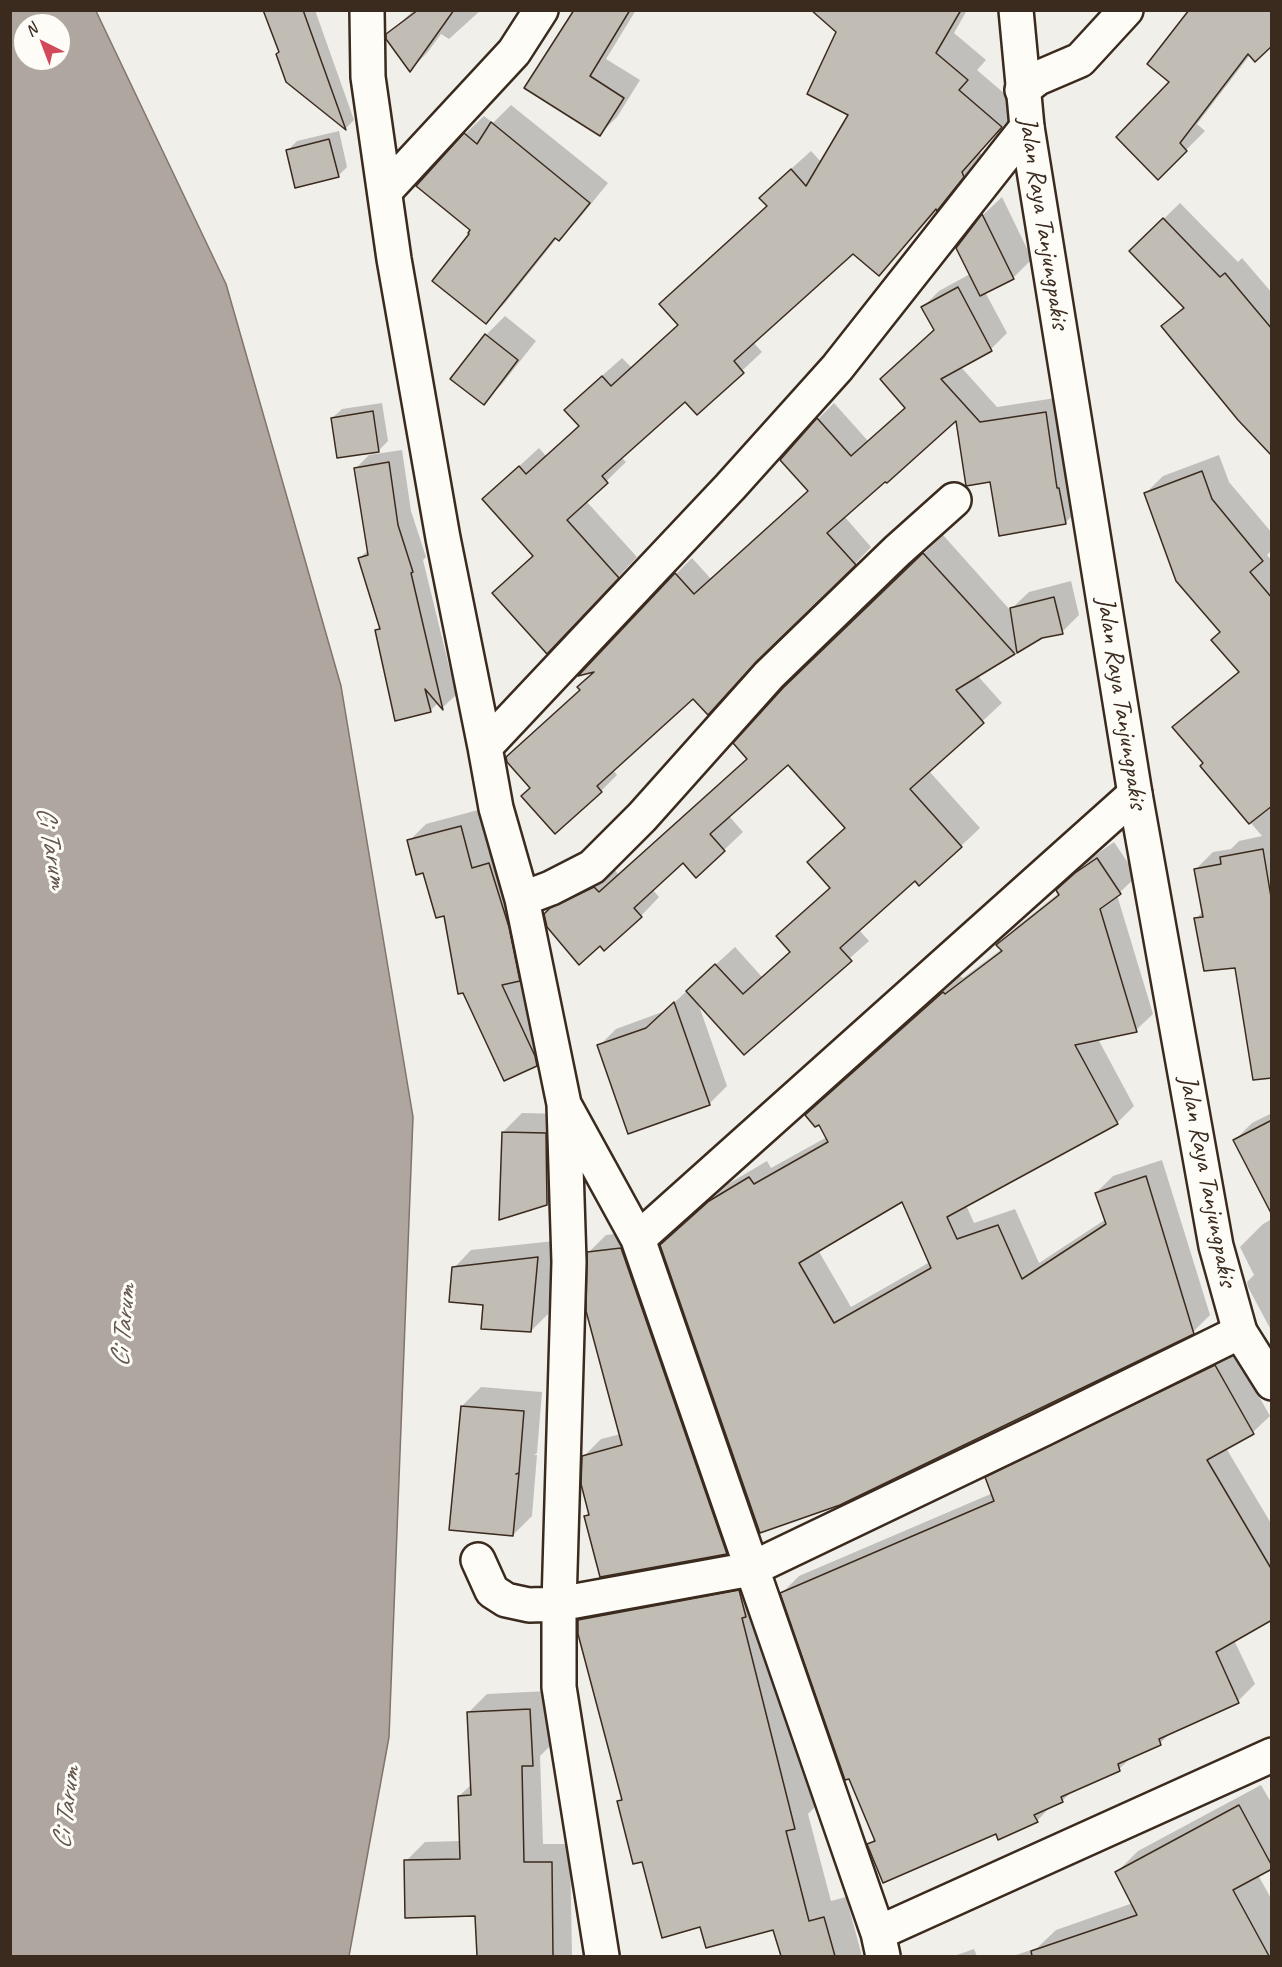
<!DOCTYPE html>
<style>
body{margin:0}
#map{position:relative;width:1282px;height:1967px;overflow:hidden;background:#f1efea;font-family:Caveat,sans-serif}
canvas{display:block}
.frame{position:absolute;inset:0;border:12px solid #3b2a1e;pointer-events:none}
.north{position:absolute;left:12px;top:12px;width:60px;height:60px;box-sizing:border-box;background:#fdfcf7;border:2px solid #afa8a0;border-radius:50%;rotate:318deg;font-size:16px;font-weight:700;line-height:24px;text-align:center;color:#3b2a1e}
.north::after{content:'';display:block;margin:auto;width:21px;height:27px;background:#d1495b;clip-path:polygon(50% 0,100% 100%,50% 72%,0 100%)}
</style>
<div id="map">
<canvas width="1282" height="1967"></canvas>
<div class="frame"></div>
<div class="north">N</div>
</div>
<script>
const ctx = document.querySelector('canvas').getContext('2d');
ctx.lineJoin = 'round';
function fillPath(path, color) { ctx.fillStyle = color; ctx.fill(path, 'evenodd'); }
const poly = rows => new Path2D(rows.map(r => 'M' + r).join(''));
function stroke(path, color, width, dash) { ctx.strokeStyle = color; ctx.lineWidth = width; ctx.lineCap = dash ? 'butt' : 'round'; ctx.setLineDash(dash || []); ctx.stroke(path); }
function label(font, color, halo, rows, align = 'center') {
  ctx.font = font + ' Caveat,sans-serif'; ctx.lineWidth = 6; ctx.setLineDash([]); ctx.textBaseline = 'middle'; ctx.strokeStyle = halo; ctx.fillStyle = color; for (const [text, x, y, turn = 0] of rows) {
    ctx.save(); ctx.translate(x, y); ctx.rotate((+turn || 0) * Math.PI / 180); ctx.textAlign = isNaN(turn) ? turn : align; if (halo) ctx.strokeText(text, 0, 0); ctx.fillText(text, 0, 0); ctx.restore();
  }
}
const water = poly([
 [96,11,226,284,341,686,413,1117,389,1737,349,1956,11,1956,10,11,96,11],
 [24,24,60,24,60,60,24,60,24,24]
]);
const shadow = poly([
 [265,10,315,10,354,120,346,128,287,81,280,51],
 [414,10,481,10,449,39,441,34,427,53,410,70,388,34],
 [569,10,636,10,606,59,640,80,617,117,600,134,574,14],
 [816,10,967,10,954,33,986,60,977,70,1020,107,980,152,982,156,956,190,879,274,853,252,753,342,762,352,697,413,685,400,621,457,626,462,586,501,637,557,566,633,494,593,534,555,504,480,539,448,546,456,580,425,585,391,622,358,631,367,679,324,661,304,768,205,781,178,811,151,822,163,850,114,838,32],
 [1191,10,1250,55,1197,124,1205,131,1158,178,1172,82],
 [511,105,608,183,578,220,559,239,557,238,505,303,486,322,472,230,465,134,484,116,493,123],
 [339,131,347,167,338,176,288,150,297,141],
 [1002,197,1032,259,1013,278,985,292,1007,333,991,349,960,366,997,407,1062,397,1081,507,1065,523,992,480,957,418,844,516,871,547,855,564,693,697,612,769,617,775,601,791,532,787,581,690,676,574,692,558,711,579,809,491,782,460,818,419,834,403,868,441,907,407,935,329,923,307,939,291,970,274,957,248,983,215],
 [1180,203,1238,262,1242,258,1272,293,1272,454,1163,326,1184,306,1131,251],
 [505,316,536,341,502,384,483,403,452,378,486,335],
 [382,403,388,441,379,450,332,418,342,409],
 [402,450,411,511,426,557,423,560,456,695,443,707,439,702,430,711,377,630,381,626,359,559,368,550,355,469,369,455],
 [1219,455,1229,482,1272,533,1272,550,1267,555,1272,561,1272,1074,1236,967,1196,919,1203,911,1196,869,1213,852,1231,849,1239,841,1262,836,1202,766,1205,763,1174,727,1191,710,1239,671,1221,632,1146,493,1163,476],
 [943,535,1010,610,1029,592,1071,581,1079,615,1062,632,1041,637,977,675,1002,703,929,771,980,828,961,846,915,879,859,930,869,941,744,1053,697,1000,727,1086,710,1103,629,1132,599,1046,616,1029,665,1011,735,947,762,977,791,951,778,936,831,887,846,827,788,763,729,816,743,832,724,850,696,876,683,861,652,889,659,897,641,916,600,944,546,914,571,890,614,869,618,874,748,758,784,689],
 [478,810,489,852,506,847,553,1047,536,1064,445,914,409,841,426,824],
 [1114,842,1137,876,1117,895,1153,1014,1136,1030,1098,1039,1134,1106,1117,1123,966,1205,974,1223,1015,1209,1039,1263,1106,1219,1096,1193,1113,1176,1162,1160,1210,1315,1193,1332,840,1504,662,1245,728,1184,767,1161,771,1168,827,1137,820,1124,807,1115,960,976,963,978,1002,949,998,945,1015,928,1059,893,1075,873,1094,856],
 [903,1200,930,1262,851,1307,818,1250],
 [522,1113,564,1114,566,1185,547,1204,503,1132],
 [1272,1113,1272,1183,1235,1140,1252,1123],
 [1272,1219,1272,1332,1248,1287,1247,1282,1254,1275,1240,1247,1263,1224],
 [638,1231,744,1536,726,1553,585,1516,590,1512,584,1456,601,1439,621,1434,589,1252,606,1235],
 [554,1241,548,1314,531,1331,485,1304,454,1268,471,1250],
 [1232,1349,1270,1416,1253,1432,1226,1448,1272,1525,1272,1618,1234,1640,1255,1684,1238,1701,1173,1731,1160,1743,1133,1756,1119,1769,1072,1791,1062,1801,1052,1805,1037,1821,997,1832,869,1845,875,1838,782,1593,799,1576,993,1493,987,1478,1004,1461],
 [481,1387,542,1392,537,1453,534,1455,537,1455,532,1516,513,1535,462,1406],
 [761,1569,763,1598,816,1806,808,1814,831,1901,846,1897,862,1956,782,1956,774,1928,701,1925,643,1860,619,1802,623,1798,579,1620,601,1599],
 [548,1691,551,1745,540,1756,543,1844,570,1844,572,1956,479,1956,477,1915,406,1861,425,1842,461,1841,459,1796,472,1784,468,1713,487,1694],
 [1261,1785,1272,1804,1272,1868,1258,1875,1272,1900,1272,1956,1013,1956,1037,1948,1056,1930,1133,1903,1117,1872,1138,1851],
 [974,1949,977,1956,954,1956]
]);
const building = poly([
 [263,10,303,10,346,130,286,82,276,54,279,52,263,10],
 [418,10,454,10,410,72,386,39,386,34,418,10],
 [574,10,630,10,590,76,624,98,600,136,524,88,574,10],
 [811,10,961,10,936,53,968,80,959,90,1002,127,962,172,964,177,937,211,936,209,879,276,853,254,734,361,744,373,697,415,685,402,602,476,608,483,567,520,619,578,547,654,492,593,533,556,482,499,519,466,526,474,579,426,564,410,602,376,611,386,678,325,659,304,767,206,759,198,791,169,806,186,848,115,807,94,836,32,811,10],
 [1189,10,1272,10,1272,46,1255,62,1248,54,1180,143,1187,151,1158,180,1116,137,1169,82,1147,64,1189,10],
 [491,122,590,203,559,241,555,238,486,324,432,281,469,234,468,233,470,230,416,186,464,133,477,144,491,122],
 [329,139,339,177,295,188,286,150,329,139],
 [982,214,1014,279,980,296,956,248,982,214],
 [1163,218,1220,277,1225,273,1272,329,1272,456,1238,420,1161,326,1184,308,1129,251,1163,218],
 [958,287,992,351,941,379,980,422,1046,412,1057,488,1059,488,1066,524,999,536,990,482,966,486,956,421,887,483,885,482,827,533,856,565,756,662,708,715,693,699,597,786,602,792,555,834,521,796,530,788,507,762,506,757,580,690,577,687,594,672,578,676,675,573,694,594,808,491,780,460,817,418,851,456,905,408,880,379,934,330,921,307,958,287],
 [485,334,518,360,484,405,450,379,485,334],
 [373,411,379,452,337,458,331,418,373,411],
 [389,462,398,525,413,572,411,573,443,710,425,689,431,712,395,721,375,630,380,629,358,558,368,555,354,468,389,462],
 [1202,471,1212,499,1263,561,1250,572,1272,598,1272,806,1249,824,1200,766,1203,763,1172,727,1239,672,1211,640,1220,632,1176,581,1144,493,1202,471],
 [923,553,1015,654,956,690,984,723,910,789,962,847,919,886,915,881,840,948,852,961,744,1055,686,991,715,964,743,994,790,952,776,936,830,888,807,862,845,828,788,765,710,834,725,851,696,878,683,863,634,908,642,917,604,951,600,946,579,965,547,927,544,914,550,908,594,887,599,892,747,759,733,743,783,688,923,553],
 [1054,597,1063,634,1042,638,1017,653,1010,608,1054,597],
 [461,826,472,868,489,863,509,927,520,981,502,985,535,1056,537,1066,504,1081,463,993,458,994,444,916,436,918,423,873,416,875,407,840,461,826],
 [1263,849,1272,903,1272,1078,1253,1080,1235,968,1204,971,1194,918,1203,917,1194,869,1221,864,1220,857,1263,849],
 [1097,858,1121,894,1100,909,1137,1032,1075,1045,1118,1124,947,1217,957,1239,998,1225,1022,1279,1106,1224,1095,1193,1146,1176,1194,1334,840,1505,760,1533,660,1245,709,1201,749,1177,754,1184,828,1142,819,1125,815,1127,805,1115,943,992,945,994,1002,951,996,945,1059,895,1056,890,1075,873,1097,858],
 [902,1202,931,1268,834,1323,799,1263,902,1202],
 [674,1002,710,1105,628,1134,597,1045,646,1028,674,1002],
 [1272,1120,1272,1215,1233,1140,1272,1120],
 [502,1132,546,1133,547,1205,499,1220,502,1132],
 [621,1248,727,1554,600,1577,584,1516,589,1515,581,1484,582,1456,622,1445,586,1311,587,1252,621,1248],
 [538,1257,531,1332,481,1329,483,1305,449,1302,452,1267,538,1257],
 [1215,1365,1254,1434,1207,1460,1272,1570,1272,1620,1216,1652,1239,1703,1159,1739,1161,1745,1118,1764,1120,1771,1061,1797,1063,1802,1034,1815,1038,1822,998,1840,996,1834,883,1883,867,1844,875,1841,849,1779,845,1780,780,1593,994,1501,985,1477,1215,1365],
 [461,1406,524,1411,519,1473,516,1474,519,1473,513,1536,449,1530,461,1406],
 [739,1590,746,1617,742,1618,795,1829,786,1831,809,1921,824,1917,835,1956,781,1956,773,1930,706,1948,700,1927,662,1938,642,1862,633,1864,617,1801,622,1800,578,1634,578,1620,739,1590],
 [530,1709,533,1766,522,1766,524,1862,552,1862,553,1956,477,1956,475,1916,405,1918,404,1860,460,1859,458,1796,471,1795,467,1712,530,1709],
 [1239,1805,1272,1866,1272,1869,1233,1890,1269,1956,1032,1956,1031,1951,1137,1915,1115,1872,1239,1805]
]);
const street = poly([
 [367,10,368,77,394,259,443,538,485,747,496,808,522,899,564,1104,569,1262,559,1604,559,1687,602,1956],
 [1022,90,1038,78,1080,60,1126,10],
 [386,190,514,52,541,10],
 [485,747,730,487,837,368,1027,127],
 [522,899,551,888,592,867,642,817,769,675,897,551,954,500],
 [566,1108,638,1239,878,1933,883,1956],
 [638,1239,1135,794],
 [478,1560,492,1591,506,1600,529,1605,559,1604,751,1569,1043,1429,1240,1332],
 [878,1933,1272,1755]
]);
const secondary = poly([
 [1016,10,1027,127,1135,794,1216,1246,1240,1332,1272,1383]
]);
const streetNames = [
 ["Jalan Raya Tanjungpakis",1043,223,81],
 ["Jalan Raya Tanjungpakis",1121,703,81],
 ["Jalan Raya Tanjungpakis",1207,1181,79]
];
const waterNames = [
 ["Ci Tarum",51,847,80],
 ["Ci Tarum",124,1326,-85],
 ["Ci Tarum",67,1808,-83]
];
fillPath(water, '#aea69f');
stroke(water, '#80746b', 1.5);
fillPath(shadow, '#0003');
fillPath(building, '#c1bcb4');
stroke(building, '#3b2a1e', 1.5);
stroke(street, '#3b2a1e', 38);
stroke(secondary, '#3b2a1e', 38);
stroke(street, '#fdfcf7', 33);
stroke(secondary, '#fdfcf7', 33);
label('26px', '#3b2a1e', '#fdfcf7', streetNames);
label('italic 27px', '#63554b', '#fdfcf7', waterNames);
</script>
